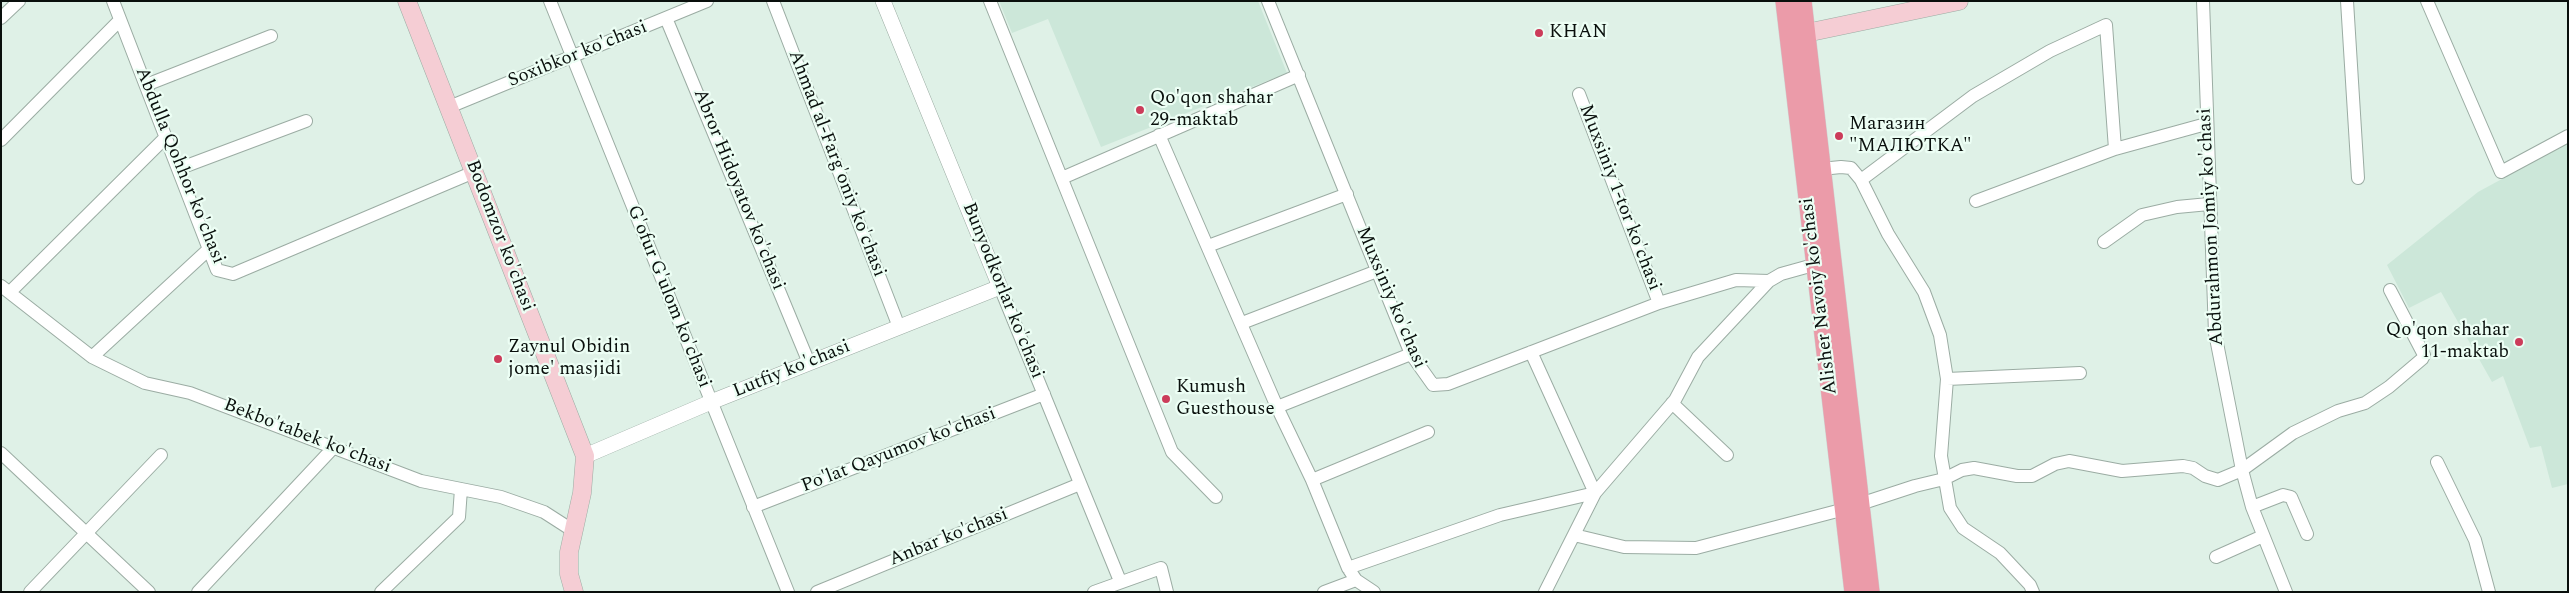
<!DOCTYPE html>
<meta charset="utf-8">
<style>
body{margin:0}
#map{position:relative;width:2569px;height:593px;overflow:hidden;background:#dff1e7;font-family:Spectral,serif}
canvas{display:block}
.frame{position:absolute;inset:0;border:2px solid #090f0c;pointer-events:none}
</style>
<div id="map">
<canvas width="2569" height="593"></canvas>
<div class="frame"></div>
</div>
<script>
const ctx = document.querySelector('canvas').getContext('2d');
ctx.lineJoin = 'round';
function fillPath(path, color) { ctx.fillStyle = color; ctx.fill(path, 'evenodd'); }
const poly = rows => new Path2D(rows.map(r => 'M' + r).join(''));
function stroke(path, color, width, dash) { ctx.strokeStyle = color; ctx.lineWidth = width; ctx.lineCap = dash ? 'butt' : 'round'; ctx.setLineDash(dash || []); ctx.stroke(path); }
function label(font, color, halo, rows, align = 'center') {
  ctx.font = font + ' Spectral,serif'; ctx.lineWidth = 4.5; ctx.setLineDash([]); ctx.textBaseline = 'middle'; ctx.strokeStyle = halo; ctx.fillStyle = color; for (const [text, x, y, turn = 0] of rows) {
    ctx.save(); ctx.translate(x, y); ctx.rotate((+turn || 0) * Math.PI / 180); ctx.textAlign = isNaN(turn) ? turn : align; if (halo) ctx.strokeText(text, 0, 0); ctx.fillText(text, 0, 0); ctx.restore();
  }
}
const built = poly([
 [999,1,1258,1,1287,73,1101,147,1048,19,1012,33],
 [2568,143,2568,484,2552,488,2541,446,2530,448,2503,376,2492,382,2441,292,2409,308,2387,265,2478,192]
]);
const minor = poly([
 [113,1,217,270,233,274,474,172],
 [550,1,788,592],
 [773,1,899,327],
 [990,1,1172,452,1216,497],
 [1268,1,1411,354,1433,385,1448,384,1659,303,1736,280,1769,281],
 [2203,1,2215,333,2242,470,2252,507,2286,592],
 [2347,1,2358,178],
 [2427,1,2501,172,2568,136],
 [1,18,19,1],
 [666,18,809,363],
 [146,85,271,36],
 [1579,94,1659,303],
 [449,107,707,1],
 [1159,135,1277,407,1312,480,1348,568,1356,580,1374,592],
 [1,140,120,20],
 [178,169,306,121],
 [1821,169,1841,167,1851,168,1861,180,1888,234,1924,292,1940,335,1947,379,1941,456,1950,508,1963,528,2000,553,2030,585,2033,592],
 [1062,178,1299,75],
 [1861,180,1973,96,2050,51,2106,25,2115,149],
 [1976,201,2115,149,2206,124],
 [2104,242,2142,215,2177,207,2209,204],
 [1208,246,1347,194],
 [1,286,92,357,145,383,190,393,421,481,501,497,544,512,572,530],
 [1000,287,1120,581],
 [10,292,166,137],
 [1242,323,1377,271],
 [92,357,209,249],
 [1947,379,2080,373],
 [1672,403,1727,455],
 [1277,407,1411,354],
 [1,453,149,592],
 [2437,462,2475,540,2489,592],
 [1312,480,1428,432],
 [1860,504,1915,486,1944,479,1962,470,1974,468,2017,476,2032,476,2055,464,2069,461,2122,471,2183,466,2193,468,2205,476,2218,480,2242,470,2293,433,2338,411,2365,403,2389,387,2422,359,2424,355,2390,290],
 [753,507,1044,394],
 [2252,507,2283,495,2291,497,2307,534],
 [1574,535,1624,547,1696,548,1845,509],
 [2216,557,2263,536],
 [1348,568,1500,515,1595,493,1531,352],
 [30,592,161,455],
 [198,592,334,447],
 [381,592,459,517,461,489],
 [817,592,1080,484],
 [1094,592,1161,568,1167,592],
 [1324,592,1356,580],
 [1545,592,1595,493,1675,400,1698,357,1769,281,1781,274,1817,264]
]);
const tertiary = poly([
 [585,456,711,402,1000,287,883,1]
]);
const secondary = poly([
 [407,1,585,456,582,493,569,552,569,574,574,592],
 [1792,36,1959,1]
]);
const primary = poly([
 [1785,1,1854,592],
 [1802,1,1870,592]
]);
const markers = [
 [1539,33,5,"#cc3c5a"],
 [1140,110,5,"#cc3c5a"],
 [1839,136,5,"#cc3c5a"],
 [2519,342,5,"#cc3c5a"],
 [498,359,5,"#cc3c5a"],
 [1166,399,5,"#cc3c5a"]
];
const poiNames = [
 ["KHAN",1549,33],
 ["Qo'qon shahar",1150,99],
 ["29-maktab",1150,121],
 ["Магазин",1849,125],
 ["\"МАЛЮТКА\"",1849,147],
 ["Qo'qon shahar",2509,331,"right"],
 ["11-maktab",2509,353,"right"],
 ["Zaynul Obidin",508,348],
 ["jome' masjidi",508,370],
 ["Kumush",1176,388],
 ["Guesthouse",1176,410]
];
const streetNames = [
 ["Soxibkor ko'chasi",578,55,-22],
 ["Ahmad al-Farg'oniy ko'chasi",836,164,69],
 ["Abdulla Qohhor ko'chasi",179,166,68],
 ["Abror Hidoyatov ko'chasi",738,190,68],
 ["Muxsiniy 1-tor ko'chasi",1619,198,69],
 ["Abdurahmon Jomiy ko'chasi",2212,227,-93],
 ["Bodomzor ko'chasi",499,236,69],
 ["Bunyodkorlar ko'chasi",1002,291,68],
 ["Alisher Navoiy ko'chasi",1820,296,-97],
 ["G'ofur G'ulom ko'chasi",668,297,68],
 ["Muxsiniy ko'chasi",1390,298,67],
 ["Lutfiy ko'chasi",792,370,-22],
 ["Bekbo'tabek ko'chasi",307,437,21],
 ["Po'lat Qayumov ko'chasi",899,451,-21],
 ["Anbar ko'chasi",949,538,-22]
];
fillPath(built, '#cce7d9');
stroke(minor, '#9baca3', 14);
stroke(tertiary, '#9baca3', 16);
stroke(secondary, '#9baca3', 19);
stroke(primary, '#cecfce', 20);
stroke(minor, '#fff', 12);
stroke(tertiary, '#fff', 15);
stroke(secondary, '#f5cdd4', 18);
stroke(primary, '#eb9ba9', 19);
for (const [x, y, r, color] of markers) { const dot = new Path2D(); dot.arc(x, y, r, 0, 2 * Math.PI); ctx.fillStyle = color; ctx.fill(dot); stroke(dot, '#ecfef4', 2); }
label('19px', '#090f0c', '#ecfef4', poiNames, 'left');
label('19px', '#090f0c', '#ecfef4', streetNames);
</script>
